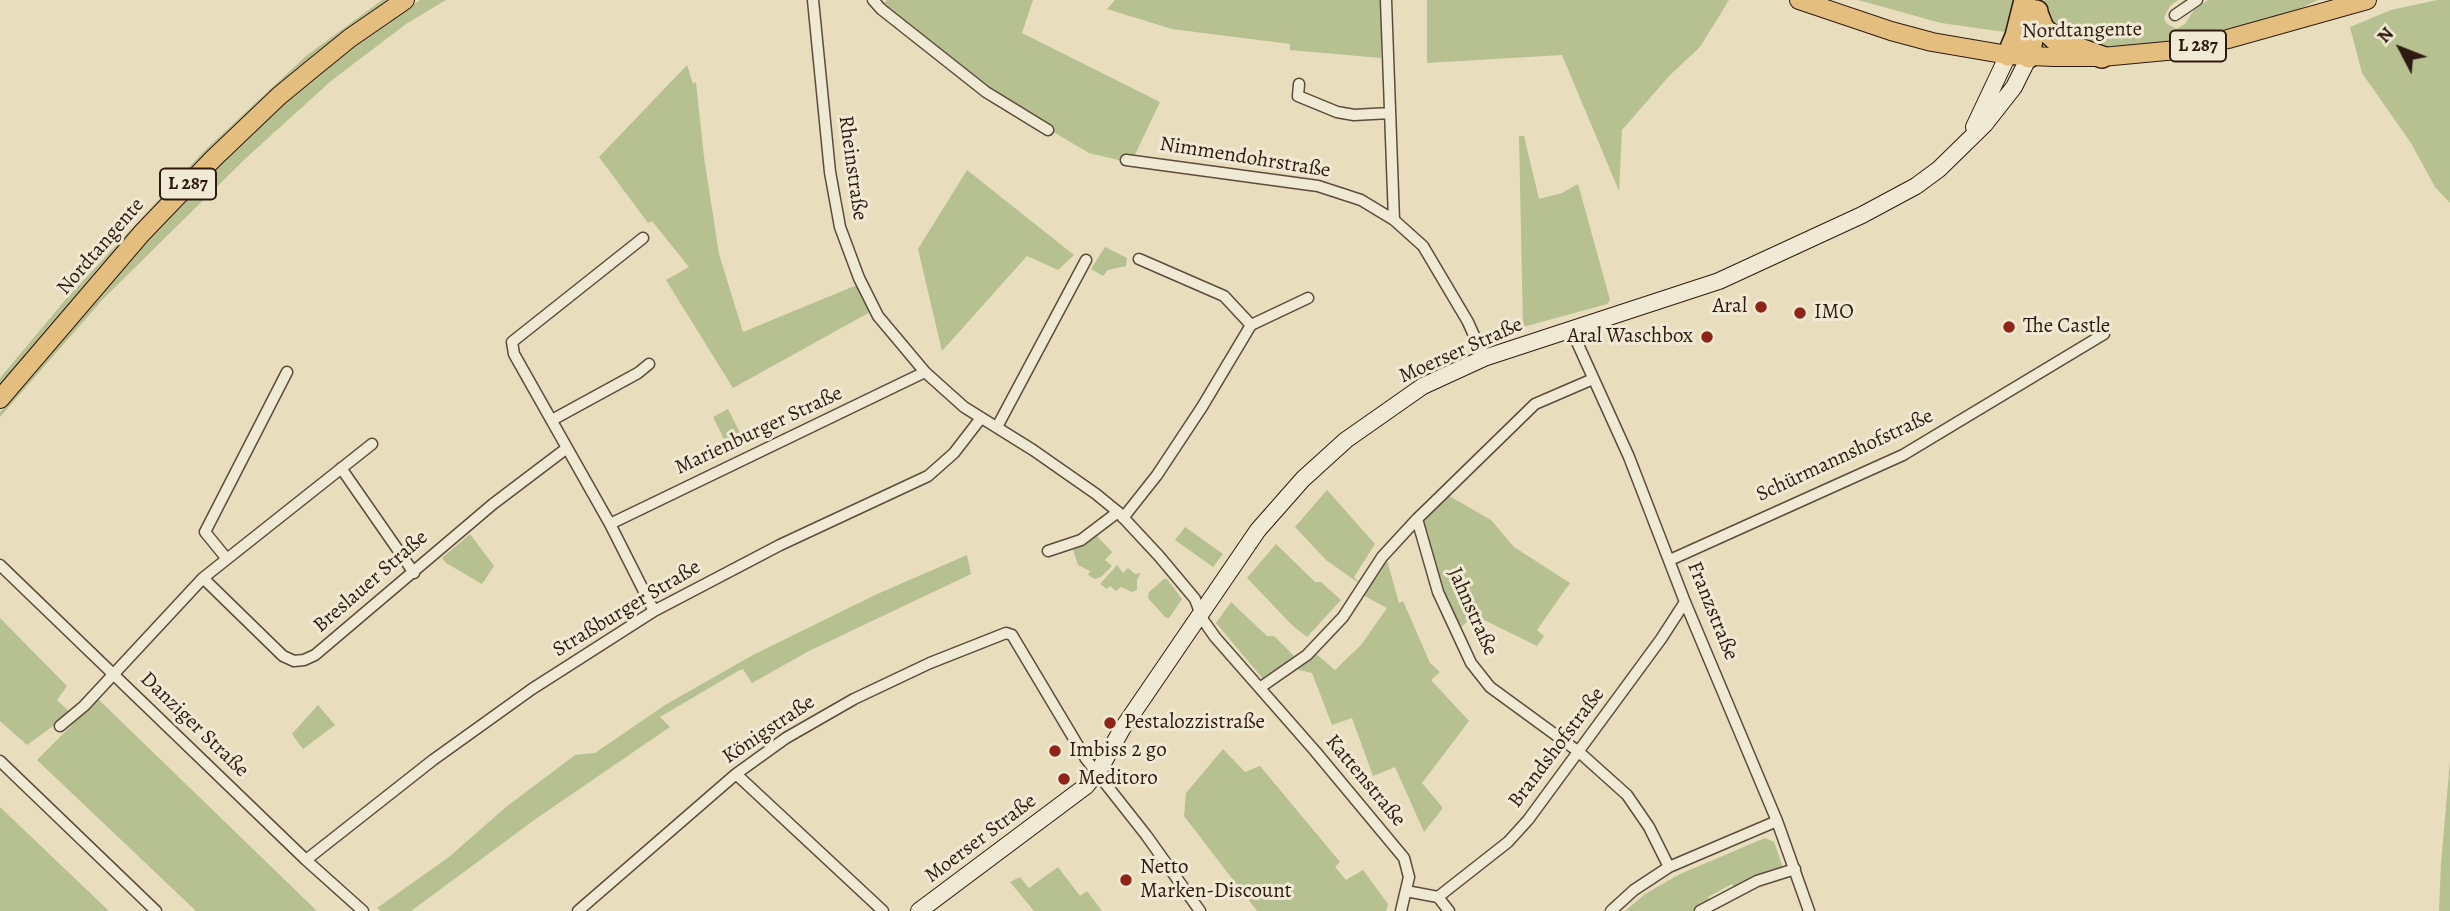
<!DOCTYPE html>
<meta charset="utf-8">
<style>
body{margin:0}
#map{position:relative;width:2450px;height:911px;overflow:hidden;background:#e8ddbd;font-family:Alegreya,serif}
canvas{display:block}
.north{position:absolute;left:2366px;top:14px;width:70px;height:70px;-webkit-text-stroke:5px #f0e9d4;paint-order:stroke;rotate:312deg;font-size:19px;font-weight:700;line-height:28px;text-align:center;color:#2f1a11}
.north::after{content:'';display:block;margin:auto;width:24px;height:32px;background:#2f1a11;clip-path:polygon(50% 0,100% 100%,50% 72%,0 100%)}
</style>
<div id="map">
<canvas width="2450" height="911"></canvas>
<div class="north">N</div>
</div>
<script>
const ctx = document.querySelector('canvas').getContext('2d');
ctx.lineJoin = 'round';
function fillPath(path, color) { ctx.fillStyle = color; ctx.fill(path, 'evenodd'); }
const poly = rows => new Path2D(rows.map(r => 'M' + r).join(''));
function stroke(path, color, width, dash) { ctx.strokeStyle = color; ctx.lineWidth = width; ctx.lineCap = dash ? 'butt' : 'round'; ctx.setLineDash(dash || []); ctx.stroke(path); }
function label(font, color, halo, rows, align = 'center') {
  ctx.font = font + ' Alegreya,serif'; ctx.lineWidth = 6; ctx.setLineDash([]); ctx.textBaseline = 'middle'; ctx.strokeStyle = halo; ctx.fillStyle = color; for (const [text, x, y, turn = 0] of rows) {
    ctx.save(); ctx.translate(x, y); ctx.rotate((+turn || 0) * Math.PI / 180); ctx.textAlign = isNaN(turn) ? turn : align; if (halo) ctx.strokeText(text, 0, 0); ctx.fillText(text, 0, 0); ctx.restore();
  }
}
const green = poly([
 [382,0,389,0,306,62,226,133,138,225,0,385,0,378,67,298,205,150,306,56],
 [420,0,446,0,406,24,331,81,246,158,104,298,0,417,0,412,162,224,239,145,271,115,338,58],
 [887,0,1033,0,1022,33,1160,102,1131,163,1089,153,994,97,880,8],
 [1115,0,1381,0,1381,58,1290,50,1290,44,1172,29,1107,9],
 [1427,0,1729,0,1700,47,1670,75,1622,130,1619,191,1562,55,1427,63],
 [1858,0,2021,0,2012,33,1941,23],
 [2044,0,2178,0,2170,6,2164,17,2166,23,2176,29,2185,24,2194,10,2208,0,2318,0,2291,13,2201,36,2167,42,2111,47,2078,41,2058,34,2044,9],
 [2437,0,2450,0,2450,203,2435,187,2411,143,2362,73,2350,27,2391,10],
 [687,65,693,84,696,82,704,157,719,254,743,332,857,285,870,312,733,388,666,280,689,267,652,221,648,223,599,157],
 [1519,136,1524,136,1539,199,1562,193,1578,184,1610,300,1607,304,1523,327],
 [967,170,1074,255,1058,270,1027,256,942,351,918,249],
 [1105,247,1127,258,1126,266,1108,270,1103,276,1091,269],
 [728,409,740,433,725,441,713,417],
 [1327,490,1375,544,1354,577,1363,586,1385,553,1399,603,1403,601,1430,663,1440,672,1431,680,1469,721,1422,783,1443,808,1424,832,1395,767,1373,776,1352,718,1332,725,1312,673,1295,669,1315,653,1335,670,1361,645,1387,608,1359,593,1363,586,1326,560,1295,527],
 [1449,496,1491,520,1514,547,1570,583,1537,630,1544,636,1537,646,1474,615,1456,632,1419,524],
 [1185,527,1223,554,1213,567,1175,540],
 [470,534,494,566,482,584,446,563,442,558],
 [1096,535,1112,552,1105,560,1112,566,1101,577,1095,579,1088,575,1090,571,1078,565,1073,550],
 [1276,544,1315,582,1321,582,1341,600,1307,637,1292,625,1247,578],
 [967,555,971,574,809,651,752,683,743,669,738,671,660,717,670,727,537,818,411,911,381,911,377,908,449,857,506,807,575,755,595,753,665,705,753,655,875,595],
 [1117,565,1123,573,1128,568,1135,574,1141,573,1137,579,1137,590,1132,592,1121,587,1116,591,1110,586,1107,589,1100,584],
 [1164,579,1167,579,1182,599,1169,618,1165,617,1148,598,1149,592],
 [1231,602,1267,636,1274,636,1299,661,1264,680,1216,623],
 [0,618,67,686,57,700,71,713,27,745,0,721],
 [98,699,317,911,196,911,37,760],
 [318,705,335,725,303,749,292,734],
 [1223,749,1245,772,1260,766,1340,862,1335,867,1346,880,1363,870,1388,904,1386,911,1257,911,1184,816,1186,793],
 [2450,761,2450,911,2439,911,2441,864],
 [0,807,109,911,0,911],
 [1765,838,1774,842,1783,868,1734,887,1732,884,1708,897,1710,900,1693,911,1625,911,1645,894,1680,874],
 [1058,867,1080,896,1087,891,1102,911,1034,911,1010,882,1020,877,1029,888]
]);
const street = poly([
 [813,0,830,172,840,227,859,278,878,316,925,372,964,407,1033,450,1096,494,1118,512,1159,556,1195,599,1203,620,1215,637,1315,751,1404,858,1409,877,1401,911],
 [873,0,881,9,986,92,1048,130],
 [1386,0,1394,220],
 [2175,15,2197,0],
 [1299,84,1298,96,1337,112,1354,115,1390,113],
 [1126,160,1318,186,1361,200,1394,220,1423,246,1468,322,1484,358],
 [643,238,512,342,514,354,610,524,654,611],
 [1139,259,1224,296,1251,325],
 [1571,329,1629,457,1685,602,1777,821,1809,911],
 [1593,379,1535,404,1417,519,1438,592,1471,663,1490,687,1579,752,1627,795,1649,827,1669,867],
 [552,420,638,373,649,364],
 [997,427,1086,260],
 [341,468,414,573],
 [1123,518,1157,475,1202,407,1251,325,1308,298],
 [610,524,925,372],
 [1048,551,1081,540,1118,512],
 [227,559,205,532,287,372],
 [1670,560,1903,455,2104,334],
 [0,565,306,860,363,911],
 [203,578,283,656,294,661,304,660,315,655,493,504,567,448],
 [1261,687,1307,655,1343,617,1382,557,1417,519],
 [60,726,84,706,203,578,372,444],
 [0,761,156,911],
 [736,774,883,911],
 [306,860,433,760,532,689,654,611,780,545,928,476,954,453,981,418],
 [1406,891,1438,897,1449,911],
 [1438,897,1508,842,1528,820,1661,639,1685,602],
 [578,911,736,774,786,738,854,699,930,663,1006,633,1012,635,1086,759,1146,835,1200,911],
 [1611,911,1634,890,1669,867,1777,821],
 [1700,911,1757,881,1795,869]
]);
const secondary = poly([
 [1974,127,2008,55],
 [919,911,1086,786,1098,772,1122,729,1258,530,1303,479,1346,440,1423,386,1484,358,1719,281,1862,215,1916,186,1939,169,1985,124,2014,87,2029,57]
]);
const primary = poly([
 [1799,0,1891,31,1932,42,2008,55,2054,57,2102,57,2177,50,2228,39,2367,0],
 [0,399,142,233,213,159,279,96,313,68,350,38,405,0]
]);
const highway = poly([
 [2037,13,2043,28,2057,41,2102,57],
 [2008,55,2016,36,2025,0],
 [2029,57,2037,11]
]);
const markers = [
 [1761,307,7,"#8f2418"],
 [1800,313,7,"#8f2418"],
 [2009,327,7,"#8f2418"],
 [1707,337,7,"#8f2418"],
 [1110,723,7,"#8f2418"],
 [1055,751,7,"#8f2418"],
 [1064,779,7,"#8f2418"],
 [1126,880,7,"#8f2418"]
];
const shields = [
 [2198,46,56],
 [188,184,56]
];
const shieldNames = [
 ["L 287",2198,46],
 ["L 287",188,184]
];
const streetNames = [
 ["Nordtangente",2082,31,-1],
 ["Nimmendohrstraße",1245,158,9],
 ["Rheinstraße",852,168,82],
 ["Nordtangente",101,247,-49],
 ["Moerser Straße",1461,351,-24],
 ["Marienburger Straße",759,431,-25],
 ["Schürmannshofstraße",1845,456,-25],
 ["Breslauer Straße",371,582,-41],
 ["Straßburger Straße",627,609,-31],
 ["Franzstraße",1712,611,68],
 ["Jahnstraße",1472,612,66],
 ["Danziger Straße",194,725,44],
 ["Königstraße",769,730,-34],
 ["Brandshofstraße",1557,748,-53],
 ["Kattenstraße",1365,781,50],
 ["Moerser Straße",981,839,-37]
];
const poiNames = [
 ["Aral",1747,307,"right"],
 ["IMO",1814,313],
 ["The Castle",2023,327],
 ["Aral Waschbox",1693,337,"right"],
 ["Pestalozzistraße",1124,723],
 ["Imbiss 2 go",1069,751],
 ["Meditoro",1078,779],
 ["Netto",1140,868],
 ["Marken-Discount",1140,892]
];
fillPath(green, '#b6c090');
stroke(street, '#5d4b3c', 13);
stroke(secondary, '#2f1a11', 18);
stroke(primary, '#2f1a11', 20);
stroke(highway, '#2f1a11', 24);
stroke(street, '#f0e9d4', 10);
stroke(secondary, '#f0e9d4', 16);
stroke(primary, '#e4be7e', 18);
stroke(highway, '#e4be7e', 21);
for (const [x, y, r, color] of markers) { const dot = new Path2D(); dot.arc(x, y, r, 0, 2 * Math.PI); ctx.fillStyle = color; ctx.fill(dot); stroke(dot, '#f0e9d4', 2.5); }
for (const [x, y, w] of shields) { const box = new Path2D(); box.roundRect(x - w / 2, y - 15.5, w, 31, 5); ctx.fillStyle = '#f0e9d4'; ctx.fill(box); stroke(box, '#2f1a11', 2); }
label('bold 19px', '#2f1a11', null, shieldNames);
label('21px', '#2f1a11', '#f0e9d4', streetNames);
label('21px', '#2f1a11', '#f0e9d4', poiNames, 'left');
</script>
